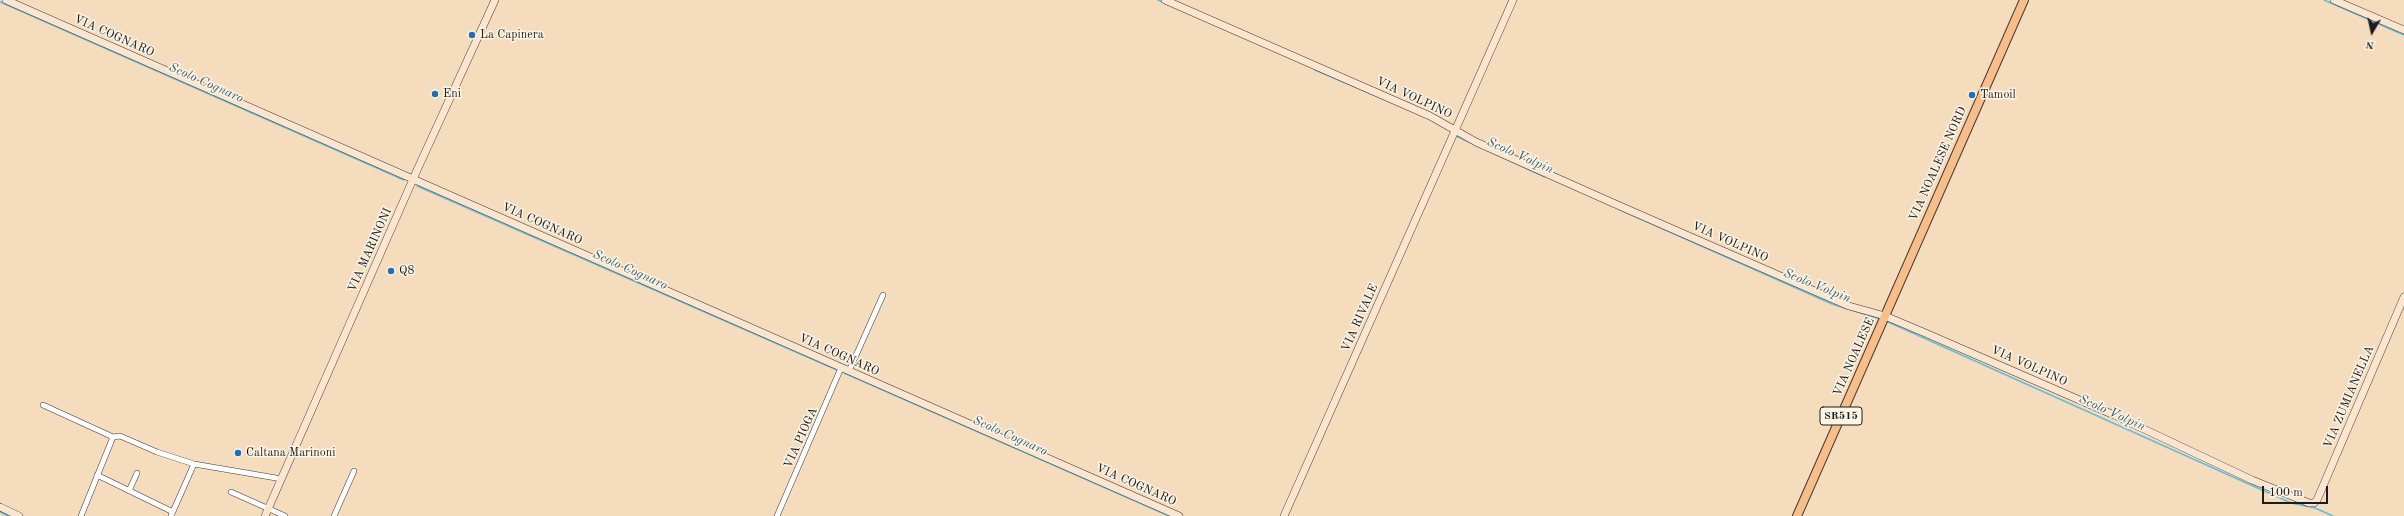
<!DOCTYPE html>
<style>
body{margin:0}
#map{position:relative;width:2404px;height:516px;overflow:hidden;background:#f4dcbd;font-family:"Old Standard TT",serif}
canvas{display:block}
.north{position:absolute;left:2352px;top:12px;width:40px;height:40px;-webkit-text-stroke:3px #fcf5e5;paint-order:stroke;rotate:189deg;font-size:11px;font-weight:700;line-height:16px;text-align:center;color:#1c1c1c}
.north::after{content:'';display:block;margin:auto;width:14px;height:18px;background:#1c1c1c;clip-path:polygon(50% 0,100% 100%,50% 72%,0 100%)}
.scale{position:absolute;left:2262px;top:486px;width:66px;height:18px;box-sizing:border-box;border:2px solid #1c1c1c;border-top:0;padding-left:5px;font-size:12px;line-height:14px;white-space:nowrap;color:#1c1c1c;-webkit-text-stroke:3px #fcf5e5;paint-order:stroke}
</style>
<div id="map">
<canvas width="2404" height="516"></canvas>
<div class="north">N</div>
<div class="scale">100 m</div>
</div>
<script>
const ctx = document.querySelector('canvas').getContext('2d');
ctx.lineJoin = 'round';
const poly = rows => new Path2D(rows.map(r => 'M' + r).join(''));
function stroke(path, color, width, dash) { ctx.strokeStyle = color; ctx.lineWidth = width; ctx.lineCap = dash ? 'butt' : 'round'; ctx.setLineDash(dash || []); ctx.stroke(path); }
function label(font, color, halo, rows, align = 'center') {
  ctx.font = font + ' "Old Standard TT",serif'; ctx.lineWidth = 3; ctx.setLineDash([]); ctx.textBaseline = 'middle'; ctx.strokeStyle = halo; ctx.fillStyle = color; for (const [text, x, y, turn = 0] of rows) {
    ctx.save(); ctx.translate(x, y); ctx.rotate((+turn || 0) * Math.PI / 180); ctx.textAlign = isNaN(turn) ? turn : align; if (halo) ctx.strokeText(text, 0, 0); ctx.fillText(text, 0, 0); ctx.restore();
  }
}
const stream = poly([
 [1158,0,1164,3],
 [2324,0,2404,35],
 [0,2,404,180],
 [1315,70,1402,107],
 [1456,136,1545,177],
 [417,186,837,370],
 [1618,209,1832,304,1880,319],
 [1886,321,2291,503,2315,508,2333,516],
 [844,373,1169,516],
 [0,512,8,516]
]);
const street = poly([
 [849,371,883,295],
 [43,405,113,437],
 [97,475,173,512],
 [129,491,137,473],
 [231,492,285,516],
 [81,516,113,437,120,436,157,452,194,464,282,479],
 [171,516,194,464],
 [334,516,354,471],
 [777,516,841,368]
]);
const secondary = poly([
 [6,0,1179,516],
 [1165,0,1430,116,1476,142,1613,203,1849,306,1885,316,1923,332,2114,415,2252,480,2309,503,2314,503,2317,500,2404,297],
 [2334,0,2404,30],
 [0,507,19,516],
 [265,516,418,168,495,0],
 [1284,516,1513,0]
]);
const primary = poly([
 [1797,516,2024,0]
]);
const markers = [
 [472,35,4,"#1f6fb2"],
 [435,94,4,"#1f6fb2"],
 [1972,95,4,"#1f6fb2"],
 [391,271,4,"#1f6fb2"],
 [238,453,4,"#1f6fb2"]
];
const shields = [
 [1841,416,42]
];
const shieldNames = [
 ["SR515",1841,416]
];
const poiNames = [
 ["La Capinera",480,35],
 ["Eni",443,94],
 ["Tamoil",1980,95],
 ["Q8",399,271],
 ["Caltana Marinoni",246,453]
];
const streetNames = [
 ["VIA COGNARO",114,36,24],
 ["VIA VOLPINO",1414,98,25],
 ["VIA NOALESE NORD",1938,164,-66],
 ["VIA COGNARO",542,224,24],
 ["VIA VOLPINO",1730,242,24],
 ["VIA MARINONI",370,250,-66],
 ["VIA RIVALE",1360,318,-66],
 ["VIA COGNARO",839,355,24],
 ["VIA NOALESE",1854,357,-66],
 ["VIA VOLPINO",2029,366,24],
 ["VIA ZUMIANELLA",2349,397,-67],
 ["VIA PIOGA",801,438,-66],
 ["VIA COGNARO",1136,485,24]
];
const waterNames = [
 ["Scolo Cognaro",206,83,24],
 ["Scolo Volpin",1520,156,24],
 ["Scolo Cognaro",630,270,24],
 ["Scolo Volpin",1817,286,22],
 ["Scolo Volpin",2112,413,24],
 ["Scolo Cognaro",1010,436,24]
];
stroke(stream, '#61bddf', 1.5);
stroke(street, '#3c3934', 6);
stroke(secondary, '#3c3934', 8);
stroke(primary, '#3c3934', 10);
stroke(street, '#fff', 5);
stroke(secondary, '#fce5cf', 7);
stroke(primary, '#f8bd88', 8);
for (const [x, y, r, color] of markers) { const dot = new Path2D(); dot.arc(x, y, r, 0, 2 * Math.PI); ctx.fillStyle = color; ctx.fill(dot); stroke(dot, '#fcf5e5', 1.5); }
for (const [x, y, w] of shields) { const box = new Path2D(); box.roundRect(x - w / 2, y - 9, w, 18, 3); ctx.fillStyle = '#fcf5e5'; ctx.fill(box); stroke(box, '#1c1c1c', 1); }
label('bold 11px', '#1c1c1c', null, shieldNames);
label('12px', '#1c1c1c', '#fcf5e5', poiNames, 'left');
label('12px', '#1c1c1c', '#fcf5e5', streetNames);
label('italic 13px', '#385c6a', '#fcf5e5', waterNames);
</script>
